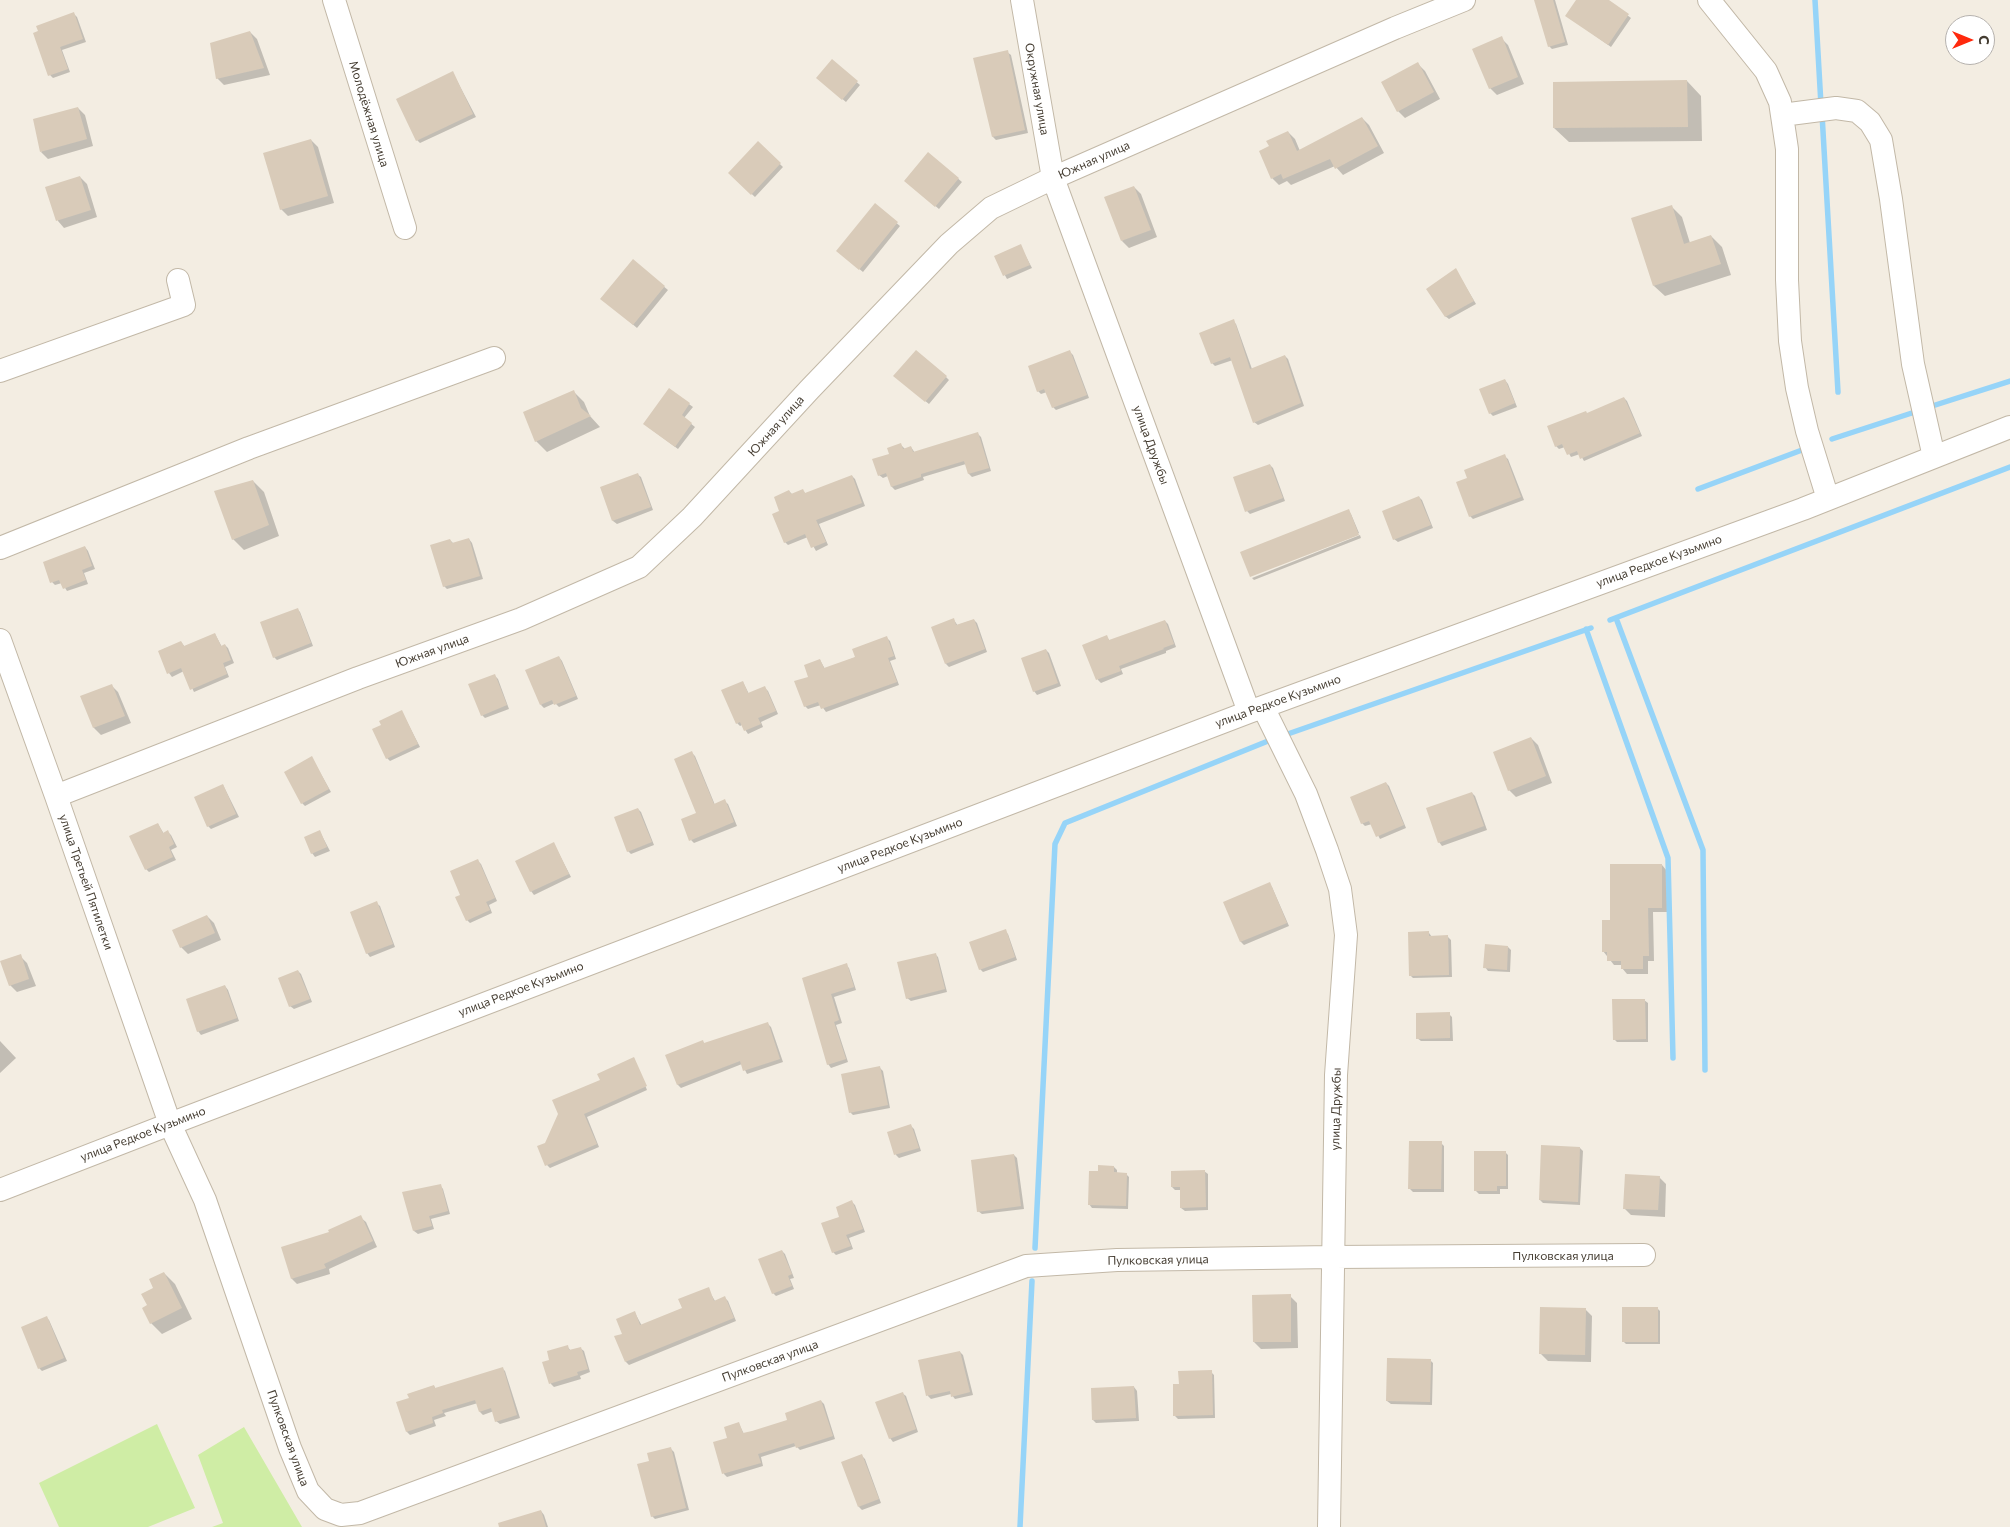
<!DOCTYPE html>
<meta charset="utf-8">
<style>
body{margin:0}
#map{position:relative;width:2010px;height:1527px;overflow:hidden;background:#f3ede2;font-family:Commissioner,sans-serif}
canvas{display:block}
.north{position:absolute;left:1945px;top:15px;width:50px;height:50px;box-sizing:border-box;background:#fff;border:1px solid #b5b1ad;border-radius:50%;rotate:90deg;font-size:14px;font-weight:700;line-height:20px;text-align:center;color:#453d32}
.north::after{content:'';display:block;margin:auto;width:18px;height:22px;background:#ff290d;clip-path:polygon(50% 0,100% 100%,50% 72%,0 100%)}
</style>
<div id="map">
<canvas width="2010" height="1527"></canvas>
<div class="north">С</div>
</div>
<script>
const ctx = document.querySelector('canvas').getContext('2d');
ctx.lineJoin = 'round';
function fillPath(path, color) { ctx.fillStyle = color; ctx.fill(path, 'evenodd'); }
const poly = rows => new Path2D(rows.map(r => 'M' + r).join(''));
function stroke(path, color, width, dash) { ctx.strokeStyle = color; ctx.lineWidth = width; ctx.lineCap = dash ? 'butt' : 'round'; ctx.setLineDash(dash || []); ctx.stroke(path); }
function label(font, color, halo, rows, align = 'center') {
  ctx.font = font + ' Commissioner,sans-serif'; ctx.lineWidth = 4; ctx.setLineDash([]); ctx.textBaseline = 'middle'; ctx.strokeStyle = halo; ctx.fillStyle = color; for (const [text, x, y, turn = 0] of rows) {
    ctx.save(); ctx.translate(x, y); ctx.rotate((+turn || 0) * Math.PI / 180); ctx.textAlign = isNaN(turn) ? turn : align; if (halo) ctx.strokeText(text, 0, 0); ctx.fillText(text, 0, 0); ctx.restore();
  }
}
const green = poly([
 [157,1424,195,1508,148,1527,59,1527,39,1483],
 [244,1427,302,1527,212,1527,223,1523,198,1455]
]);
const shadow = poly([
 [1536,0,1555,0,1568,45,1552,49,1549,46],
 [1578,0,1607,0,1631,18,1611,47,1570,18],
 [74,14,77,17,86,42,62,50,70,72,53,78,50,75,35,33],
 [250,32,257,39,270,75,224,85,217,78],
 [1501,38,1508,45,1524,84,1497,95,1490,88],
 [1007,52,1011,55,1028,133,996,140,993,137,975,59],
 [832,61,860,85,846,102,821,81],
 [1418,64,1425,71,1440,99,1405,118,1398,111],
 [453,73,476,117,420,143,417,140],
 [1687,81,1701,96,1702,141,1569,142,1554,128],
 [78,108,85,115,93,146,48,159,41,152],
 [1362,118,1369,125,1384,153,1343,175,1335,166,1291,185,1287,181,1279,185,1272,178,1270,147,1288,132,1295,139,1300,151],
 [311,140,318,147,334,203,288,216,281,209],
 [758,143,783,167,755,197,729,173],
 [929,154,962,182,939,209,909,184],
 [80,177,87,184,97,217,64,228,58,221,47,188],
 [1134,187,1141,194,1157,237,1129,248,1122,241],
 [875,205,900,226,863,272,841,254],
 [1671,206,1682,217,1690,243,1711,236,1722,247,1731,275,1665,296,1654,286],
 [1020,245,1032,268,1007,279,995,257],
 [633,261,668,290,637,328,605,301],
 [1456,270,1476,304,1449,319,1445,316],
 [1233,321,1236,324,1252,369,1285,356,1288,359,1304,406,1258,425,1254,422,1233,360,1215,366,1212,363],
 [1070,352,1073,355,1089,398,1056,410,1053,407,1047,392,1041,394,1038,391],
 [946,377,949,380,929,404,898,379],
 [1505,380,1508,384,1517,407,1493,416,1490,413],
 [670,390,693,407,684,418,695,427,678,449,648,427],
 [574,392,584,402,590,416,600,427,547,452,536,441],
 [1624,398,1627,401,1642,436,1584,461,1580,454,1571,457,1565,447,1559,449,1556,446,1587,414],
 [978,434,981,437,991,471,972,477,969,474,966,464,923,477,924,480,895,490,892,487,888,476,883,478,879,475,890,454,901,445,905,449,911,447,915,453],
 [1504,456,1508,459,1524,500,1473,519,1470,516,1468,479],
 [1270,465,1273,468,1285,501,1250,514,1247,511],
 [637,474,641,477,653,510,617,524,613,521,601,488],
 [852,476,855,479,865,506,819,524,828,545,816,551,808,537,788,545,785,542,781,512,789,491,793,495,803,491,806,494],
 [253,481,264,492,279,536,244,550,233,539],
 [1419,497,1422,500,1433,528,1398,542,1394,539],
 [1348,510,1351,514,1359,533,1251,575],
 [1360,535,1361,538,1254,580,1252,578],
 [469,539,472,543,483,579,447,589,444,586,450,540,454,544],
 [85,547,88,551,95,569,84,573,88,584,67,591,62,583,55,585,52,582],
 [297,609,300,612,313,646,277,660,274,657],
 [954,620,958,626,974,620,977,623,987,652,949,667,946,664],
 [1165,621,1168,624,1176,647,1166,651,1166,653,1121,669,1123,674,1101,683,1098,680,1084,645,1106,636,1110,641],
 [215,634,222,647,225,645,228,648,234,663,225,667,229,677,194,692,184,671,172,677,169,673,159,651,181,642,185,647],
 [887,638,890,641,896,659,890,661,899,685,826,712,821,705,808,709,805,706,809,677,820,660,825,669,856,657],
 [1046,650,1049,653,1061,686,1037,695,1034,691],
 [559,657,562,661,578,699,559,707,555,703,544,708,541,705],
 [494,675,498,679,509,709,485,718,482,715],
 [743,682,749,694,765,688,768,691,778,714,761,722,763,727,748,734,742,725,740,726,737,723],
 [111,685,118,692,131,723,101,735,94,728,82,697],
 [402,712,420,747,390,761,387,758,382,725],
 [1531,738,1538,745,1552,783,1516,797,1509,790],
 [692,753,695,756,715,805,724,801,728,804,737,826,694,843,691,840,698,813],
 [312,758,331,792,305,806,302,803],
 [1386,783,1389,786,1406,828,1380,839,1372,824,1365,826,1362,823],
 [223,785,239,817,211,829,208,826],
 [1472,793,1475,796,1487,830,1442,846,1439,842],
 [638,809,641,812,654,845,631,854,628,851],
 [158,824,164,834,168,832,171,835,177,847,171,850,176,860,149,872,146,869],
 [320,832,330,851,315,857,312,853],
 [554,844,571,877,534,895,531,891],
 [478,861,481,864,497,901,489,905,492,913,470,923,467,920,462,895],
 [1662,865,1667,871,1667,912,1653,912,1654,961,1648,961,1648,974,1627,974,1622,968,1622,965,1614,965,1603,951],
 [1269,884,1272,887,1289,926,1244,945,1241,942,1225,902],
 [376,903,380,906,395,947,370,957,367,953],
 [207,916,214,923,221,940,188,954,181,947],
 [1005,931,1008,934,1017,960,983,972,980,969],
 [1429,933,1432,937,1448,937,1451,940,1452,977,1413,978,1410,975],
 [1508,947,1511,950,1510,972,1488,971,1485,967],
 [935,954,938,957,947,992,911,1001,907,998],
 [20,956,27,963,36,986,17,992,10,985],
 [846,965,849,968,856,990,834,997,842,1023,836,1025,848,1062,831,1068,828,1064,803,979],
 [298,971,301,974,312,1002,294,1009,290,1006],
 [225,986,228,990,239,1021,201,1035,198,1031],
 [1644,1000,1648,1003,1648,1042,1617,1042,1614,1039],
 [1449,1014,1452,1017,1453,1041,1421,1041,1417,1038],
 [768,1024,771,1027,783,1062,747,1074,742,1064,681,1088,678,1085,667,1056,703,1042,705,1044],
 [0,1041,16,1058,0,1073],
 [634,1058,647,1090,587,1117,599,1147,550,1168,547,1165,546,1144,601,1080],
 [880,1068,883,1071,890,1108,853,1115,850,1112],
 [911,1126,914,1129,921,1151,899,1158,896,1155,888,1133],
 [1441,1143,1444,1146,1444,1192,1413,1192,1410,1189],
 [1580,1148,1583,1151,1580,1205,1543,1203,1540,1200],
 [1505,1152,1508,1155,1508,1189,1500,1189,1500,1194,1479,1194,1476,1191],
 [1014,1155,1017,1158,1024,1209,982,1214,978,1211],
 [1114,1167,1117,1170,1117,1174,1126,1174,1129,1177,1128,1209,1092,1208,1089,1204,1099,1172],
 [1204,1171,1208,1174,1208,1210,1185,1211,1181,1208,1181,1190,1175,1190,1172,1187],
 [1659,1177,1666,1184,1665,1217,1631,1215,1624,1208],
 [440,1185,443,1189,450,1214,431,1219,434,1229,418,1234,414,1231,404,1193],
 [852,1202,855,1205,865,1232,849,1238,853,1249,836,1255,833,1252,841,1217],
 [360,1217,366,1222,377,1247,329,1269,330,1274,297,1284,292,1279,282,1248,331,1233],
 [782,1251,785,1254,794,1278,790,1279,794,1289,776,1296,773,1293],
 [164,1273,175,1284,192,1319,162,1334,151,1323,144,1308,149,1306],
 [708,1289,715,1301,725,1298,728,1301,736,1321,629,1365,626,1362,623,1334,635,1313,642,1326,683,1309],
 [1290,1296,1297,1303,1298,1348,1261,1349,1254,1342],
 [1657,1308,1660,1311,1660,1344,1626,1344,1623,1341],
 [1585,1309,1592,1316,1591,1362,1548,1361,1541,1354],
 [46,1317,49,1320,67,1361,42,1371,39,1368],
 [567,1346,571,1351,580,1348,584,1351,590,1372,580,1376,581,1379,554,1387,551,1384,544,1363,551,1360],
 [960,1352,963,1355,973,1395,955,1399,951,1394,931,1399,928,1396,920,1361],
 [1430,1360,1433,1363,1432,1405,1391,1404,1387,1401],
 [502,1368,505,1371,520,1418,500,1424,496,1421,494,1411,483,1415,480,1412,478,1403,444,1413,446,1416,434,1420,436,1426,410,1435,407,1432,410,1399,434,1386,436,1389],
 [1211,1372,1214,1375,1215,1418,1178,1419,1175,1416,1180,1385],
 [1134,1387,1137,1391,1139,1421,1096,1423,1093,1420],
 [902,1393,906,1396,918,1432,893,1442,890,1438],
 [821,1401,824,1404,835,1439,800,1450,796,1446,761,1457,763,1466,727,1477,724,1474,714,1443,729,1438,739,1424,744,1434,788,1421],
 [671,1449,674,1452,689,1510,655,1519,652,1516,650,1462],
 [862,1456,865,1459,881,1503,862,1510,859,1507],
 [541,1511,544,1515,548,1527,511,1527]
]);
const stream = poly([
 [1815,0,1821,105],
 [1822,114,1838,392],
 [1926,408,2010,381],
 [1832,439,1918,411],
 [1698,489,1802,450],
 [1616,618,1703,850,1705,1070],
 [1610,620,2010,467],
 [1586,629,1668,858,1673,1058],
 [1282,736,1591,628],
 [1035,1248,1055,844,1065,823,1273,739],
 [1020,1527,1032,1281]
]);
const building = poly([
 [1534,0,1553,0,1565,42,1548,47],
 [1576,0,1609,0,1629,14,1608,45,1565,16],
 [74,12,83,39,60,47,68,69,48,76,33,33,38,31,36,26],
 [250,31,264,68,216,79,210,43],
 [1502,36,1518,77,1489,89,1472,49],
 [1008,50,1025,130,992,137,973,58],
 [832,59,858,81,842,100,816,78],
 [1418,62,1434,92,1397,112,1381,82],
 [453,71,473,114,416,141,396,99],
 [1687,80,1688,127,1553,128,1553,82],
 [78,107,87,139,40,152,33,119],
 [1362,117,1378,146,1335,169,1330,159,1283,179,1281,174,1271,179,1259,151,1269,146,1266,141,1288,131,1297,151],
 [311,139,328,196,280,210,263,153],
 [758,141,781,163,751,195,728,173],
 [928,152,959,178,935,207,904,181],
 [80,176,91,210,56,221,45,187],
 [1134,186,1151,230,1121,241,1104,197],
 [875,203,898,222,859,270,836,251],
 [1672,205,1684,244,1711,235,1721,264,1653,286,1631,218],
 [1021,244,1030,265,1003,276,994,256],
 [633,259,665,286,633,325,600,299],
 [1456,268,1474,301,1445,317,1426,289],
 [1234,319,1250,369,1285,355,1301,403,1253,423,1230,357,1211,364,1199,333],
 [916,350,947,376,925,402,893,376],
 [1070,350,1087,395,1052,408,1044,389,1037,392,1028,366],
 [1505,379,1515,403,1489,414,1479,389],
 [669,388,690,403,682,415,692,423,675,447,643,424],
 [574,390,581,408,591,416,535,442,523,412],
 [1624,397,1640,433,1580,459,1577,451,1567,455,1562,444,1555,447,1547,426,1586,411,1587,413],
 [978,432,989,468,968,474,964,461,921,474,921,477,891,487,886,473,878,476,872,459,889,454,887,448,901,443,903,449,911,446,913,452],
 [1505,454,1521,497,1469,517,1456,482,1467,478,1464,470],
 [1270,464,1283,498,1245,512,1233,477],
 [638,473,651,507,612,521,600,487],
 [852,475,862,503,816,520,826,542,811,548,805,534,784,543,772,514,779,511,774,497,789,490,791,494,803,489,805,493],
 [253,480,269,525,232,540,214,491],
 [1419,496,1431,525,1393,540,1382,511],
 [1349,509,1359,535,1250,577,1240,552],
 [469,538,480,576,443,587,430,545,450,539,452,543],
 [85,546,92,566,82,570,86,580,63,589,59,580,50,583,43,562],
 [298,608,311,643,273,658,260,622],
 [954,618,956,625,974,619,985,649,945,664,931,627],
 [1165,620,1174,644,1163,648,1164,649,1119,666,1121,671,1096,680,1082,645,1107,635,1109,640],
 [215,633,221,646,225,644,231,660,223,663,227,674,190,690,181,668,167,674,158,651,181,641,184,646],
 [887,636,894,656,888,658,897,682,821,709,818,702,804,707,794,681,808,677,804,665,820,659,824,668,855,657,852,649],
 [1046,649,1058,683,1033,692,1021,658],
 [559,656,576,696,554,705,552,700,540,705,525,670],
 [495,674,507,705,481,716,468,684],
 [743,681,748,693,765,686,776,711,758,718,761,724,744,731,740,722,736,724,721,690],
 [112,684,125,716,93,728,80,696],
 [402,710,418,744,386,759,372,729,381,725,379,721],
 [1531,737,1546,776,1508,791,1493,752],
 [692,751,714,804,725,799,734,822,689,841,681,819,696,813,674,759],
 [312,756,329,789,301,804,284,772],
 [1386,782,1404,825,1376,837,1369,821,1361,824,1350,797],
 [223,784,236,814,207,827,194,797],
 [1472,792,1484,826,1438,843,1426,808],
 [638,808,652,842,627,852,614,817],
 [158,823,163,833,168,830,174,844,169,847,173,857,145,870,129,836],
 [320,830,327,847,311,854,304,837],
 [554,842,569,874,530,892,515,861],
 [478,859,495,898,486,902,490,910,466,921,455,897,460,895,450,871],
 [1610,864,1662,864,1662,908,1648,908,1649,956,1643,956,1643,969,1621,969,1621,961,1607,961,1607,952,1602,952,1602,920,1610,920],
 [1270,882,1287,923,1240,942,1223,902],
 [377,901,393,944,366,954,350,912],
 [207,915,215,933,180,948,172,930],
 [1006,929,1015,957,979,970,969,942],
 [1429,931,1429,936,1448,935,1449,975,1409,976,1408,932],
 [1485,944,1508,946,1507,970,1483,968],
 [936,953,945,989,906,999,897,962],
 [21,954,29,979,9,986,0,961],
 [847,963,854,987,831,994,839,1020,834,1022,846,1059,827,1065,802,978],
 [298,970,310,999,289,1007,278,978],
 [225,985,237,1018,197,1032,186,999],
 [1612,999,1645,999,1646,1039,1613,1040],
 [1450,1012,1450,1038,1416,1039,1416,1013],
 [768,1022,780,1059,743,1071,740,1061,677,1085,665,1055,703,1040,704,1043],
 [634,1057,647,1086,584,1114,597,1144,545,1166,537,1146,545,1143,558,1114,552,1100,600,1080,597,1074],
 [880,1066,888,1105,849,1113,841,1074],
 [911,1124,919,1148,894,1155,887,1132],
 [1409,1141,1442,1141,1441,1189,1408,1189],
 [1541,1145,1580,1147,1578,1202,1539,1200],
 [1474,1151,1506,1151,1506,1186,1497,1186,1497,1191,1474,1191],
 [1014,1154,1021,1206,977,1212,971,1160],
 [1098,1165,1114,1166,1114,1172,1127,1173,1126,1206,1088,1205,1089,1171,1098,1171],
 [1205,1170,1206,1207,1180,1208,1180,1187,1171,1187,1171,1171],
 [1625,1174,1660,1176,1658,1210,1623,1209],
 [441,1184,448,1211,429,1216,432,1226,413,1231,402,1192],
 [852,1200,863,1229,846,1235,851,1246,832,1253,821,1223,839,1217,836,1207],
 [361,1215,373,1241,324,1264,326,1268,291,1279,281,1247,329,1232,328,1230],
 [782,1250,792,1274,788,1276,792,1286,772,1294,758,1259],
 [164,1272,182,1308,150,1324,142,1308,147,1305,141,1294,153,1288,149,1279],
 [709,1287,714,1301,725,1296,734,1318,625,1362,614,1336,622,1334,616,1319,635,1311,640,1325,682,1308,678,1299],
 [1291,1294,1291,1342,1253,1342,1252,1295],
 [1540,1307,1586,1308,1585,1355,1539,1354],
 [1622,1307,1658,1307,1658,1342,1622,1342],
 [47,1316,64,1358,38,1369,21,1327],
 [568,1345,569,1350,581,1347,588,1369,577,1372,578,1375,549,1384,542,1362,549,1360,547,1351],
 [960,1351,970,1392,951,1397,950,1391,926,1396,918,1360],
 [1387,1358,1431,1359,1430,1402,1386,1401],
 [503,1367,517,1415,495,1422,491,1408,479,1412,475,1400,442,1410,443,1413,432,1417,433,1423,406,1432,396,1402,409,1398,407,1394,434,1385,435,1388],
 [1212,1370,1213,1415,1173,1416,1173,1384,1179,1384,1178,1371],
 [1134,1386,1136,1418,1092,1420,1091,1388],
 [903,1392,916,1429,889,1439,875,1402],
 [821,1400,833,1436,796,1448,794,1443,758,1454,761,1463,722,1474,713,1442,727,1438,724,1427,739,1422,743,1433,752,1431,787,1420,785,1413],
 [671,1447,686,1508,651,1517,637,1464,649,1461,647,1453],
 [862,1454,879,1499,858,1507,841,1462],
 [541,1510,546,1527,499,1527,498,1523]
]);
const minor = poly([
 [334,0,405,228],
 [1022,0,1053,178,1249,712],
 [1709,0,1766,71,1780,102,1787,149,1787,280,1790,341,1797,388,1807,431,1828,499],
 [1782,115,1836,108,1857,111,1870,122,1881,140,1891,199,1913,364,1934,457],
 [0,371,184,305,178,280],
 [0,548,249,448,494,358],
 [0,640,56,796,170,1124,205,1200,290,1448,308,1491,325,1509,341,1515,360,1513,1026,1266,1117,1260,1333,1257,1644,1255],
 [1263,707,1306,794,1327,850,1340,889,1346,935,1336,1075,1329,1527],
 [56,796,358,678,521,619,639,567,692,517,809,390,949,244,991,208,1053,178,1395,28,1464,0],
 [0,1190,170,1124,1249,712,1803,509,2010,427]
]);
const streetNames = [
 ["Окружная улица",1037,89,80],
 ["Молодёжная улица",369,114,73],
 ["Южная улица",1094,160,-24],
 ["Южная улица",776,426,-48],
 ["улица Дружбы",1151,445,70],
 ["улица Редкое Кузьмино",1659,561,-20],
 ["Южная улица",432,651,-20],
 ["улица Редкое Кузьмино",1278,701,-20],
 ["улица Редкое Кузьмино",900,845,-21],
 ["улица Третьей Пятилетки",86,882,71],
 ["улица Редкое Кузьмино",521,989,-21],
 ["улица Дружбы",1336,1109,-89],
 ["улица Редкое Кузьмино",143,1134,-21],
 ["Пулковская улица",1563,1256],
 ["Пулковская улица",1158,1260,-1],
 ["Пулковская улица",770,1361,-20],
 ["Пулковская улица",288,1438,70]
];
fillPath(green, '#cfeda5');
fillPath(shadow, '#0003');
stroke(stream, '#96d4f8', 5.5);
fillPath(building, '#d9cbb9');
stroke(minor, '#c2b8a7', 24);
stroke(minor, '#fff', 22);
label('12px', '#453d32', '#fff', streetNames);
</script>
